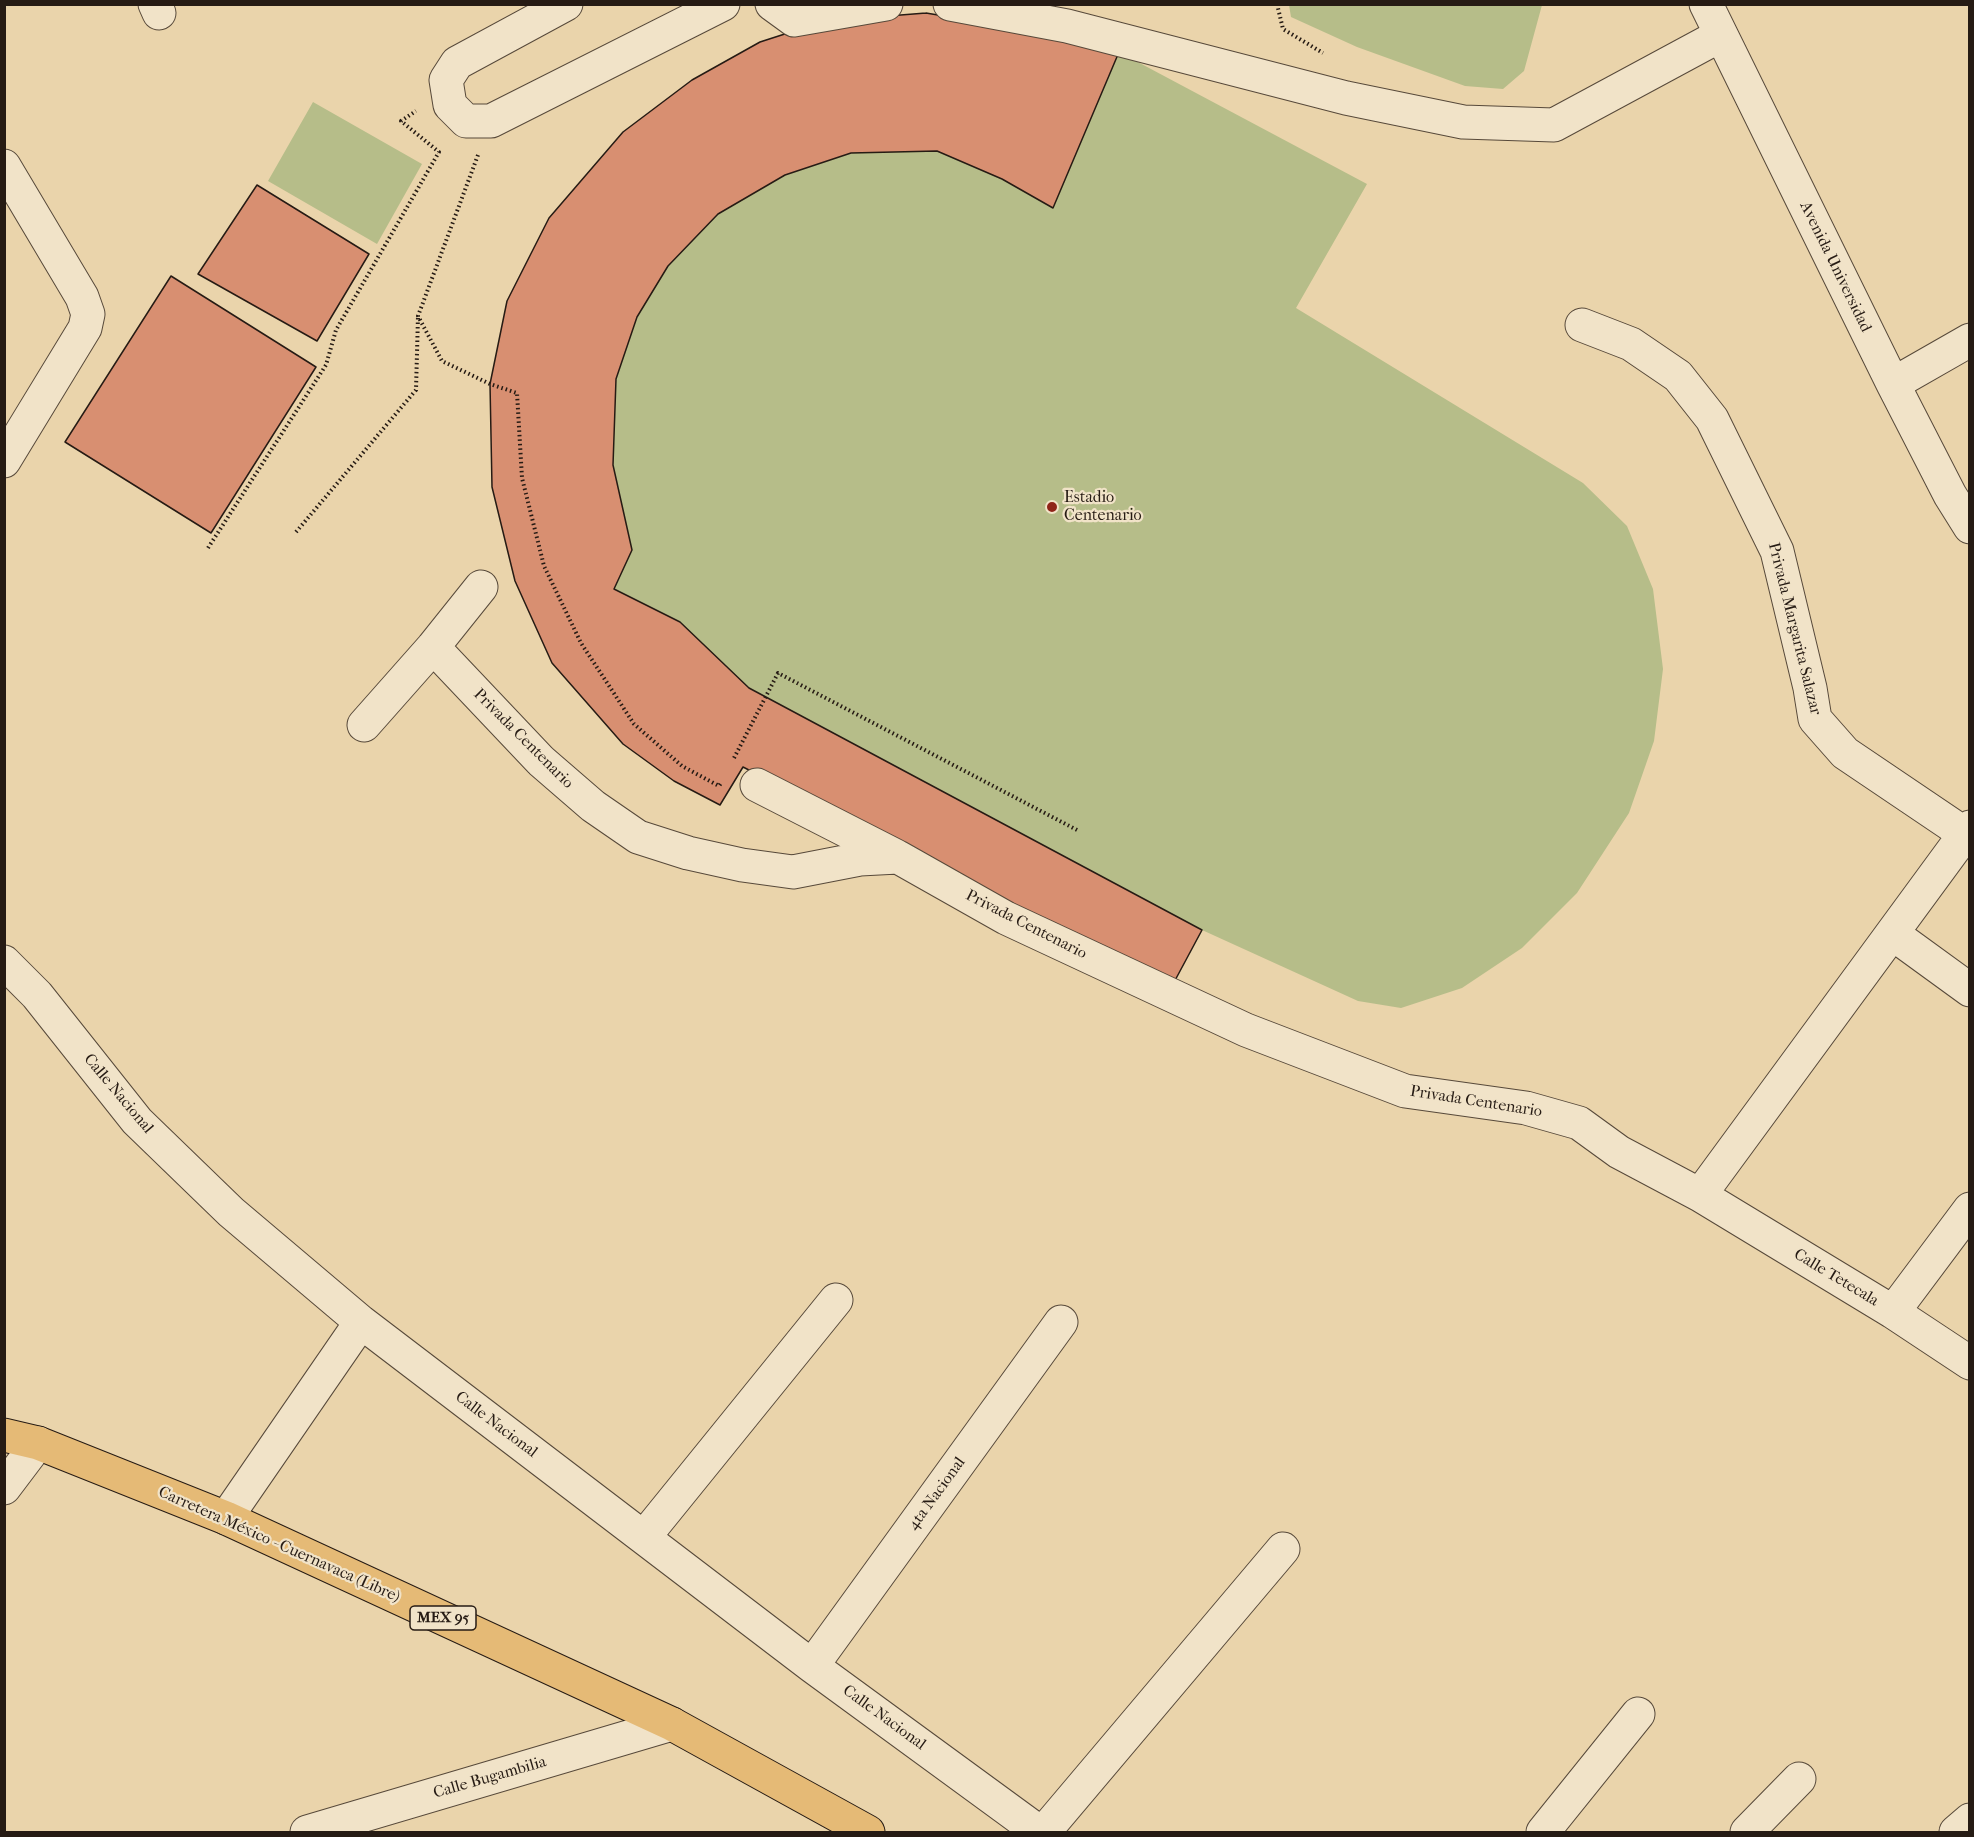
<!DOCTYPE html>
<meta charset="utf-8">
<style>
body{margin:0}
#map{position:relative;width:1974px;height:1837px;overflow:hidden;background:#ead4ab;font-family:"IM FELL French Canon",serif}
canvas{display:block}
.frame{position:absolute;inset:0;border:6px solid #261b14;pointer-events:none}
</style>
<div id="map">
<canvas width="1974" height="1837"></canvas>
<div class="frame"></div>
</div>
<script>
const ctx = document.querySelector('canvas').getContext('2d');
ctx.lineJoin = 'round';
function fillPath(path, color) { ctx.fillStyle = color; ctx.fill(path, 'evenodd'); }
const poly = rows => new Path2D(rows.map(r => 'M' + r).join(''));
function stroke(path, color, width, dash) { ctx.strokeStyle = color; ctx.lineWidth = width; ctx.lineCap = dash ? 'butt' : 'round'; ctx.setLineDash(dash || []); ctx.stroke(path); }
function label(font, color, halo, rows, align = 'center') {
  ctx.font = font + ' "IM FELL French Canon",serif'; ctx.lineWidth = 4.5; ctx.setLineDash([]); ctx.textBaseline = 'middle'; ctx.strokeStyle = halo; ctx.fillStyle = color; for (const [text, x, y, turn = 0] of rows) {
    ctx.save(); ctx.translate(x, y); ctx.rotate((+turn || 0) * Math.PI / 180); ctx.textAlign = isNaN(turn) ? turn : align; if (halo) ctx.strokeText(text, 0, 0); ctx.fillText(text, 0, 0); ctx.restore();
  }
}
const green = poly([
 [1289,5,1542,4,1542,5,1524,71,1503,89,1465,86,1357,47,1291,17],
 [926,13,1027,30,1119,52,1367,184,1296,308,1583,483,1627,526,1653,589,1663,669,1654,741,1629,813,1577,893,1522,948,1462,988,1401,1008,1358,1001,1202,930,1172,986,743,767,720,805,674,781,623,744,552,663,515,581,492,487,490,384,507,301,549,218,623,132,692,80,760,42,825,21],
 [313,102,422,164,377,244,268,181]
]);
const building = poly([
 [926,13,1027,30,1119,52,1053,208,1002,179,937,151,851,153,785,175,718,214,668,266,637,317,616,379,613,465,632,550,614,589,680,622,749,688,1202,930,1172,986,743,767,720,805,674,781,623,744,552,663,515,581,492,487,490,384,507,301,549,218,623,132,692,80,760,42,825,21,926,13],
 [257,185,369,254,317,341,198,274,257,185],
 [171,276,316,367,211,533,65,442,171,276]
]);
const path = poly([
 [1277,4,1283,29,1323,53],
 [478,155,418,316,442,361,490,384,517,393,522,478,544,566,581,643,634,724,682,766,719,786,721,783],
 [296,532,416,390,418,316],
 [208,548,326,365,336,330,439,152,401,121,416,111],
 [734,758,778,673,1077,830]
]);
const minor = poly([
 [155,4,159,13],
 [566,4,457,63,446,80,450,105,466,121,491,121,723,4],
 [772,4,794,20,886,4],
 [950,4,1067,26,1346,98,1463,122,1554,125,1721,35],
 [1706,4,1893,384,1950,495,1970,527],
 [4,166,82,297,88,314,85,328,4,461],
 [1582,325,1631,344,1678,376,1712,419,1777,551,1810,688,1815,719,1845,753,1965,834],
 [1893,384,1970,340],
 [433,647,541,761,593,806,638,837,688,853,742,865,793,872,860,859,898,857,1006,918,1246,1030,1405,1091,1526,1108,1579,1123,1619,1152,1700,1195,1893,1312,1970,1363],
 [364,725,433,647,481,587],
 [757,785,896,856],
 [1893,934,1970,990],
 [4,962,37,995,137,1121,231,1212,361,1322,812,1666,1039,1832],
 [1700,1195,1970,827],
 [1893,1312,1970,1209],
 [4,1488,38,1443],
 [226,1518,361,1322],
 [644,1537,836,1300],
 [812,1666,1061,1322],
 [307,1832,672,1724],
 [1044,1832,1283,1549],
 [1543,1832,1638,1714],
 [1747,1832,1799,1779],
 [1956,1832,1970,1820]
]);
const major = poly([
 [4,1435,38,1443,226,1518,672,1724,868,1832]
]);
const markers = [
 [1052,507,6,"#8f2418"]
];
const shields = [
 [443,1618,66]
];
const shieldNames = [
 ["MEX 95",443,1618]
];
const streetNames = [
 ["Avenida Universidad",1835,267,64],
 ["Privada Margarita Salazar",1794,629,76],
 ["Privada Centenario",523,739,45],
 ["Privada Centenario",1026,925,27],
 ["Calle Nacional",118,1094,50],
 ["Privada Centenario",1476,1102,9],
 ["Calle Tetecala",1836,1278,31],
 ["Calle Nacional",496,1425,37],
 ["4ta Nacional",937,1494,-54],
 ["Carretera México - Cuernavaca (Libre)",279,1545,24],
 ["Calle Nacional",884,1718,36],
 ["Calle Bugambilia",490,1778,-16]
];
const poiNames = [
 ["Estadio",1064,498],
 ["Centenario",1064,516]
];
fillPath(green, '#b6bd89');
fillPath(building, '#d88f71');
stroke(building, '#261b14', 1.5);
stroke(minor, '#57493a', 35);
stroke(major, '#261b14', 35);
stroke(path, '#261b14', 4, [1.5, 3]);
stroke(minor, '#f1e3c8', 33);
stroke(major, '#e5ba76', 33);
for (const [x, y, r, color] of markers) { const dot = new Path2D(); dot.arc(x, y, r, 0, 2 * Math.PI); ctx.fillStyle = color; ctx.fill(dot); stroke(dot, '#f1e3c8', 2); }
for (const [x, y, w] of shields) { const box = new Path2D(); box.roundRect(x - w / 2, y - 12, w, 24, 4.5); ctx.fillStyle = '#f1e3c8'; ctx.fill(box); stroke(box, '#261b14', 1.5); }
label('bold 15px', '#261b14', null, shieldNames);
label('16px', '#261b14', '#f1e3c8', streetNames);
label('16px', '#261b14', '#f1e3c8', poiNames, 'left');
</script>
